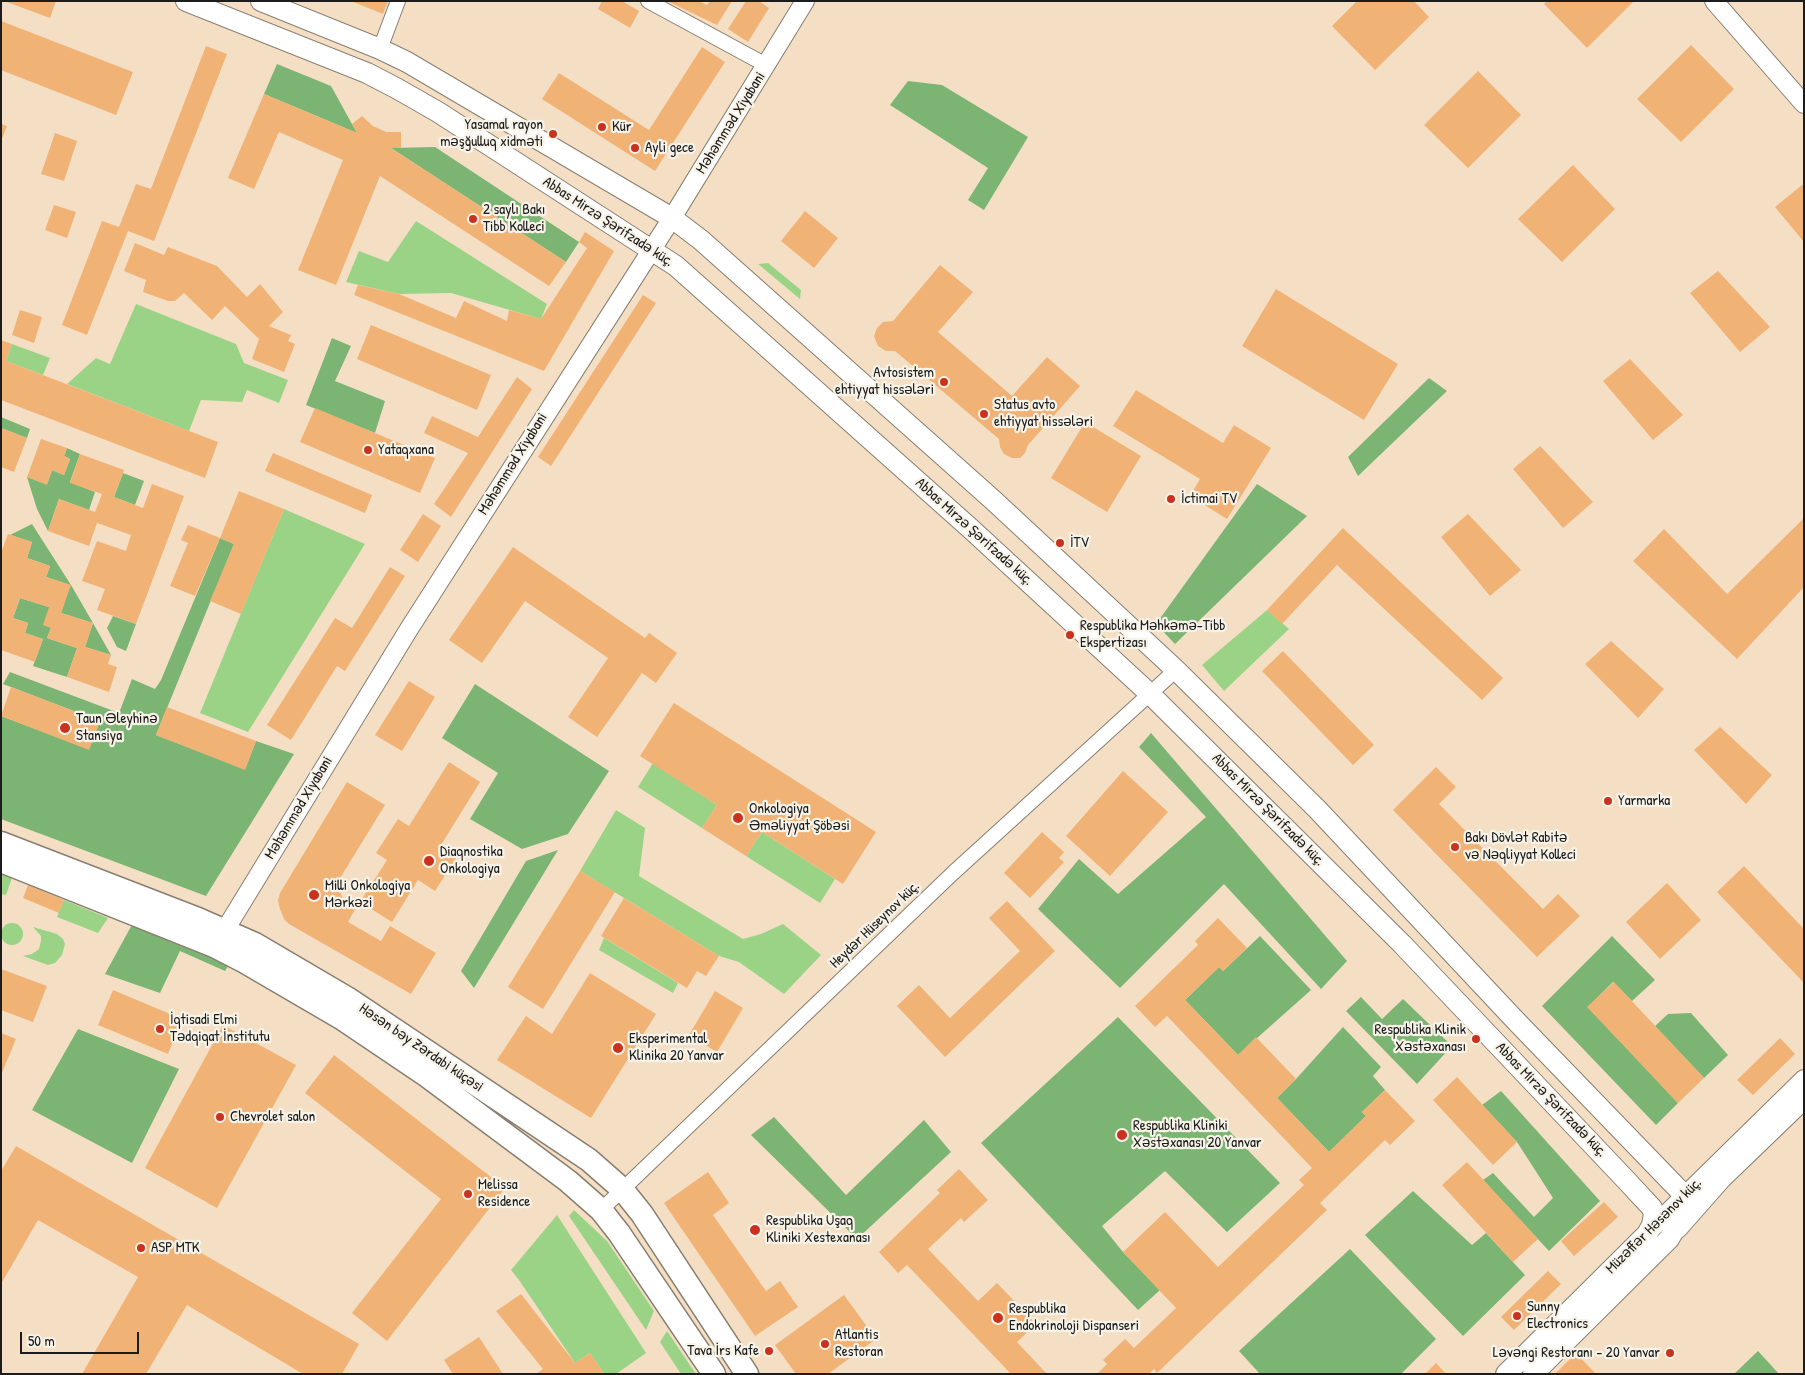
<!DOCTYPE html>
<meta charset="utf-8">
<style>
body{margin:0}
#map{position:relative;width:1805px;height:1375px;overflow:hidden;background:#f4dfc5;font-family:"Patrick Hand",sans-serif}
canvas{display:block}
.frame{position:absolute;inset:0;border:2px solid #1c1c1c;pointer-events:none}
.scale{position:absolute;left:20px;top:1332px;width:119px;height:22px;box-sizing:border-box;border:2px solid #1c1c1c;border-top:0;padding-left:6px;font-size:15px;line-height:18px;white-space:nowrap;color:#1c1c1c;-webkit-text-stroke:4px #f7f3e8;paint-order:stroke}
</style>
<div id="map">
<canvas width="1805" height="1375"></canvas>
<div class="frame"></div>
<div class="scale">50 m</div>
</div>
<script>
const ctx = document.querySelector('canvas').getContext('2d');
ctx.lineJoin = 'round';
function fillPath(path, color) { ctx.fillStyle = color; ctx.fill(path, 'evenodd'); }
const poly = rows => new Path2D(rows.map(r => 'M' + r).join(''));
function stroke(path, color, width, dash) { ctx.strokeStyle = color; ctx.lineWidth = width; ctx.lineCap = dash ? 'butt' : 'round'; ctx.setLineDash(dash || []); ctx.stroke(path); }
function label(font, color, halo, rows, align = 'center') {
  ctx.font = font + ' "Patrick Hand",sans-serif'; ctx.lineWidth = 4.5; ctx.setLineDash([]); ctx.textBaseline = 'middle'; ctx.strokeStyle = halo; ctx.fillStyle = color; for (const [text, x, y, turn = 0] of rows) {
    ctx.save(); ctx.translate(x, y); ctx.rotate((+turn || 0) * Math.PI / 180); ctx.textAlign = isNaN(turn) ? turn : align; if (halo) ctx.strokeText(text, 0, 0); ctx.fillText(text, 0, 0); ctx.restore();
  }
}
const green = poly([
 [416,221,547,304,541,319,451,293,399,294,346,282,359,251,388,262],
 [768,263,801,290,800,299,758,264],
 [136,304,236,344,244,363,288,380,279,403,247,390,242,402,201,400,189,431,67,384,96,358,110,364],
 [12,344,50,358,43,375,6,361],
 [284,509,365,544,248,732,200,713],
 [1267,610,1289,629,1224,691,1202,665],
 [653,763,717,805,702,828,638,787],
 [616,810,645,828,639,876,743,939,761,934,783,924,821,955,784,994,739,962,719,956,580,871],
 [762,832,835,879,820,903,746,856],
 [1,874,12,878,6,895,1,894],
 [64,900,108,918,98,933,57,917],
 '1 934a11 11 0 1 1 22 0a11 11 0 1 1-22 0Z',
 [33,927,57,934,63,939,65,944,62,955,55,963,48,965,23,956,32,954,39,949,41,941,41,936],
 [604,938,678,983,673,993,599,950],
 [574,1210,607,1241,654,1311,646,1330,569,1216],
 [557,1215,646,1353,616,1374,604,1374,590,1353,575,1363,519,1280,511,1270],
 [667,1331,696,1374,681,1374,660,1342]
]);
const forest = poly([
 [277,64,331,86,357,133,264,94],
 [908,81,942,85,1028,137,984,210,968,200,988,168,890,105],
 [435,147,579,242,566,262,391,148],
 [332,338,351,346,335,381,385,401,375,433,306,405],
 [1429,378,1447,391,1358,476,1348,457],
 [1,417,30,429,27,438,1,428],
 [67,448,80,454,70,482,95,492,89,510,59,499,48,531,37,509,27,477,47,484,52,470,64,475,70,459,64,456],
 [123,473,144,481,135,505,114,497],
 [1257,484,1307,516,1175,644,1156,624],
 [32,524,71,585,93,623,111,655,85,647,93,623,61,613,70,585,46,577,50,566,27,558,32,542,10,535],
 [220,538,234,544,156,735,245,769,256,741,294,754,206,896,1,819,1,716,89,749,100,721,3,684,10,672,119,713,132,679,155,689,161,680],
 [20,598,49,607,51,628,47,638,77,648,67,677,33,666,43,639,25,633,28,623,13,618],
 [113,616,136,624,126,651,117,647,107,628],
 [475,684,609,771,568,834,522,849,470,819,498,773,442,738],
 [1151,733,1347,961,1321,989,1224,884,1120,988,1038,909,1079,859,1118,894,1206,817,1139,747],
 [558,850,474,988,461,971,526,861],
 [134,921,230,963,225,971,180,951,160,993,105,974],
 [1260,936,1311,990,1238,1055,1185,1000,1219,967,1223,971],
 [1612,936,1655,980,1632,1001,1613,982,1588,1007,1678,1103,1656,1125,1542,1006],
 [1361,997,1382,1019,1403,999,1452,1046,1417,1084,1346,1011],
 [1691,1013,1728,1055,1704,1078,1655,1026,1668,1014],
 [1118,1017,1280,1183,1227,1232,1165,1171,1102,1226,1123,1252,1160,1290,1138,1310,981,1143],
 [1343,1027,1381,1067,1373,1076,1385,1090,1362,1112,1366,1116,1329,1152,1277,1098,1296,1079],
 [78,1029,179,1069,132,1163,32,1110],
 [1501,1091,1600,1201,1549,1251,1483,1180,1493,1173,1534,1217,1553,1198,1517,1142,1482,1105],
 [774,1117,846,1195,924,1120,951,1152,857,1239,751,1135],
 [1413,1191,1472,1245,1486,1233,1525,1275,1463,1336,1365,1235],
 [1350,1249,1436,1339,1401,1374,1260,1374,1239,1351],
 [1758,1351,1779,1374,1734,1374]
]);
const building = poly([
 [4,1,56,1,50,18],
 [351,1,388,1,383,14],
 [602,1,622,1,639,11,630,28,598,9],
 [667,1,699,1,707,5,710,1,732,1,717,25],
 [746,1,759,1,769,8,748,42,728,29],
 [1357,1,1414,1,1429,17,1375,70,1332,26],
 [1547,1,1634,1,1587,48,1544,4],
 [1,21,133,72,116,115,1,70],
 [1691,45,1734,89,1681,142,1637,99],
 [206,46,227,54,154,241,128,231,87,335,62,325,102,221,119,227,136,184,151,189],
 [702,47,725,62,655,171,542,99,559,73,649,130],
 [1478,71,1521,115,1468,168,1424,125],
 [264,94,357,133,352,124,362,116,373,126,386,132,401,132,401,148,391,148,566,262,549,286,380,176,336,285,298,270,343,160,279,132,254,189,228,178],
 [1,124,7,126,1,141],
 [55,133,77,141,64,181,41,174],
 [1573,165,1615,209,1562,262,1518,219],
 [1802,185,1804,186,1804,242,1775,207],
 [54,205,76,212,67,238,45,230],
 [805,211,838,238,814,268,781,241],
 [585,232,614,251,544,371,354,295,358,285,399,294,456,318,464,301,507,321,509,310,541,319,587,248,579,242],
 [135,243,164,255,168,247,217,266,247,297,260,284,283,312,269,326,291,335,288,341,295,344,284,372,252,359,259,339,225,306,212,320,184,293,175,301,168,301,143,292,146,280,124,271],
 [940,265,973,292,938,332,1012,396,1047,357,1080,386,1028,445,1025,453,1020,458,1012,458,1004,454,1000,447,999,439,895,351,886,351,878,346,874,336,877,328,883,322,893,321],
 [1718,271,1770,327,1740,352,1690,293],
 [1276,289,1398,364,1364,420,1242,346],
 [643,295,656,303,551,466,538,457],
 [20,310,42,317,34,343,12,335],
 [371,325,491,375,477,410,357,359],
 [1,340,12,344,6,361,218,442,205,478,1,400],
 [1630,359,1683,415,1653,440,1603,381],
 [517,377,532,389,451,517,434,504,468,453,424,433,432,416,478,437],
 [1136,390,1223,443,1234,425,1271,448,1227,519,1190,496,1200,479,1113,426],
 [315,408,435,458,420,493,300,442],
 [1085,422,1141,456,1107,512,1051,478],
 [1,428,27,438,14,472,1,467],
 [41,439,67,448,64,456,70,459,64,475,52,470,47,485,27,477],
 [1540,446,1593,502,1563,528,1513,469],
 [273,453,372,495,365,513,265,471],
 [80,454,124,470,114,497,143,508,152,484,184,496,136,624,97,610,105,589,82,581,97,541,126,551,131,535,97,523,89,546,48,531,59,499,95,512,102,494,70,483],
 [239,491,284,509,241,614,210,601,234,544,220,538,195,596,170,586,188,543,181,540,188,525,220,538],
 [423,514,441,526,418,562,400,550],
 [1468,514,1521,570,1490,596,1441,537],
 [1804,518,1804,587,1737,659,1633,561,1664,529,1727,594],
 [1343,528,1503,678,1482,700,1337,565,1282,624,1267,610],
 [8,534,32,542,27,558,50,566,46,577,71,585,61,613,93,623,85,647,111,655,108,664,117,667,109,692,67,677,77,648,47,638,51,628,43,625,49,607,20,598,13,618,28,623,25,633,43,639,35,662,1,650,1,553],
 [513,547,645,638,649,633,677,653,656,683,642,673,597,737,568,717,608,658,525,601,482,663,449,640],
 [390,567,405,576,345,671,337,666,291,740,267,725,335,618,352,628],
 [1611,641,1664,689,1638,718,1585,664],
 [1283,651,1374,745,1353,765,1262,671],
 [409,681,435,697,402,751,375,735],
 [11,687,100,721,89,750,1,716],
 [674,703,876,832,843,884,762,832,746,856,702,828,717,805,640,756],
 [167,707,256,741,245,770,156,735],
 [1720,727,1772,775,1746,804,1694,750],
 [449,762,480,782,441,845,458,855,435,891,418,880,392,922,360,902,387,860,376,853,398,819,409,826],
 [1436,767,1456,787,1439,804,1543,909,1558,894,1580,916,1537,957,1393,810],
 [1123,771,1168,812,1110,876,1066,836],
 [347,782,385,805,337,883,342,897,357,906,348,922,381,941,390,926,436,953,411,994,289,924,284,919,280,909,278,901,280,893],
 [1042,832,1064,852,1059,858,1064,862,1030,898,1004,873],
 [1744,866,1804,929,1804,983,1717,892],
 [580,871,615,892,543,1009,508,987],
 [1667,883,1701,920,1660,959,1626,922],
 [28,885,64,900,59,913,23,898],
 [624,898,719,956,706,976,697,971,687,988,601,936],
 [1007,901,1055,951,945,1057,897,1006,919,985,950,1018,1020,951,989,918],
 [1218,918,1247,948,1223,971,1219,967,1185,1000,1238,1055,1256,1037,1296,1079,1277,1098,1329,1152,1366,1116,1362,1112,1385,1090,1415,1121,1390,1145,1385,1140,1320,1203,1327,1210,1157,1373,1154,1369,1149,1374,1097,1374,1107,1364,1103,1360,1125,1339,1134,1348,1176,1308,1123,1252,1165,1212,1218,1267,1304,1185,1299,1180,1312,1168,1167,1016,1155,1027,1135,1006,1198,945,1195,941],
 [1,969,47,986,33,1022,1,1010],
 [590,973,656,1014,591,1118,497,1060,526,1016,552,1034],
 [1614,982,1704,1078,1678,1103,1587,1007],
 [113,990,182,1019,168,1054,98,1025],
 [715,991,743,1008,717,1052,689,1035],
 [223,1025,296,1065,217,1208,145,1168],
 [1,1033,16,1039,1,1075],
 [1780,1038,1795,1054,1753,1095,1737,1080],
 [334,1055,505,1188,387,1341,352,1313,441,1199,305,1093],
 [1457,1077,1517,1142,1493,1165,1433,1100],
 [16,1146,359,1344,342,1374,303,1374,187,1305,146,1374,82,1374,138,1277,38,1220,1,1284,1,1171],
 [1467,1162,1538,1239,1513,1262,1442,1185],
 [959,1169,988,1200,964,1222,961,1218,928,1249,978,1301,997,1283,1036,1324,1017,1342,1047,1374,1011,1374,907,1265,898,1273,879,1252,940,1193,937,1190],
 [708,1172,729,1203,713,1215,766,1291,780,1281,798,1307,755,1336,664,1203],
 [1604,1202,1618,1217,1574,1256,1561,1241],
 [1548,1271,1561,1284,1514,1330,1501,1317],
 [521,1294,575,1363,590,1353,604,1374,536,1374,543,1369,496,1311],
 [844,1295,876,1339,828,1374,796,1374,775,1345],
 [479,1337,503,1374,453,1374,444,1360],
 [1576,1353,1596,1374,1555,1374],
 [1436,1363,1446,1374,1425,1374]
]);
const minor = poly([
 [648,1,766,65],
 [380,49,398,1],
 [601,1210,953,873,1176,670]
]);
const tertiary = poly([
 [1714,1,1804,104],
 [225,930,409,629,672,218,805,1],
 [1678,1229,1722,1179,1804,1100],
 [1647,1233,1804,1079]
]);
const secondary = poly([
 [186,1,367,73,396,88,438,112,676,266,971,529,1150,694,1402,944,1626,1180,1652,1208,1654,1214,1652,1225,1647,1234,1506,1374],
 [261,1,380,49,407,62,672,218,701,240,993,500,1176,670,1317,809,1516,1021,1685,1196,1683,1209,1679,1222,1669,1239,1533,1374]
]);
const primary = poly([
 [1,843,198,919,255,944,347,998,589,1160,622,1189,642,1214,747,1374],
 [1,861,214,946,245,962,341,1018,427,1076,568,1181,601,1210,619,1233,714,1374]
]);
const markers = [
 [602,127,5,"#c8321e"],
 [553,134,5,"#c8321e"],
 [635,148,5,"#c8321e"],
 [473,219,5,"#c8321e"],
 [944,382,5,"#c8321e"],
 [984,414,5,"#c8321e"],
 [368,450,5,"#c8321e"],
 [1171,499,5,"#c8321e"],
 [1060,543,5,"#c8321e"],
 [1070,635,5,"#c8321e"],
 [65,728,6,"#c8321e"],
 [1608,801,5,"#c8321e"],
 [738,818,6,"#c8321e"],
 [1455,847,5,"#c8321e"],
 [429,861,6,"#c8321e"],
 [314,895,6,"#c8321e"],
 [160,1029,5,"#c8321e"],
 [1476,1039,5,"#c8321e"],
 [618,1048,6,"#c8321e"],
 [220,1117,5,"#c8321e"],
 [1122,1135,6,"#c8321e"],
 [468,1194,5,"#c8321e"],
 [755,1230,6,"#c8321e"],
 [141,1248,5,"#c8321e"],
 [1517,1316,5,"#c8321e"],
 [998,1318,6,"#c8321e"],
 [825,1344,5,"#c8321e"],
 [769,1351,5,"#c8321e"],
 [1670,1353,5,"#c8321e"]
];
const streetNames = [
 ["Məhəmməd Xiyabani",731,123,-58],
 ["Abbas Mirzə Şərifzadə küç.",608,222,33],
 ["Məhəmməd Xiyabani",513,464,-58],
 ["Abbas Mirzə Şərifzadə küç.",974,532,42],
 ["Məhəmməd Xiyabani",299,808,-59],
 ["Abbas Mirzə Şərifzadə küç.",1268,810,45],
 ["Heydər Hüseynov küç.",875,925,-44],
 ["Həsən bəy Zərdabi küçəsi",421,1048,34],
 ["Abbas Mirzə Şərifzadə küç.",1551,1100,46],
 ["Müzəffər Həsənov küç.",1654,1226,-45]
];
const poiNames = [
 ["Yasamal rayon",543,125,"right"],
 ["məşğulluq xidməti",543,142,"right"],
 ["Kür",612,127],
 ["Ayli gece",645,148],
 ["2 saylı Bakı",483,210],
 ["Tibb Kolleci",483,227],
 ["Avtosistem",934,373,"right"],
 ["ehtiyyat hissələri",934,390,"right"],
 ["Status avto",994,405],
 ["ehtiyyat hissələri",994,422],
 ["Yataqxana",378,450],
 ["İctimai TV",1181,499],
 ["İTV",1070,543],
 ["Respublika Məhkəmə-Tibb",1080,626],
 ["Ekspertizası",1080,643],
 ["Taun Əleyhinə",76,719],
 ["Stansiya",76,736],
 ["Yarmarka",1618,801],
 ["Onkologiya",749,809],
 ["Əməliyyat Şöbəsi",749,826],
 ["Bakı Dövlət Rabitə",1465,838],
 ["və Nəqliyyat Kolleci",1465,855],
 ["Diaqnostika",440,852],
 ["Onkologiya",440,869],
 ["Milli Onkologiya",325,886],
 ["Mərkəzi",325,903],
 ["İqtisadi Elmi",170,1020],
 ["Tədqiqat İnstitutu",170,1037],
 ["Respublika Klinik",1466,1030,"right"],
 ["Xəstəxanası",1466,1047,"right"],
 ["Eksperimental",629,1039],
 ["Klinika 20 Yanvar",629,1056],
 ["Chevrolet salon",230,1117],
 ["Respublika Kliniki",1133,1126],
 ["Xəstəxanası 20 Yanvar",1133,1143],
 ["Melissa",478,1185],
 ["Residence",478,1202],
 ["Respublika Uşaq",766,1221],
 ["Kliniki Xestexanası",766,1238],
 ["ASP MTK",151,1248],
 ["Sunny",1527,1307],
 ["Electronics",1527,1324],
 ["Respublika",1009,1309],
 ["Endokrinoloji Dispanseri",1009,1326],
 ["Atlantis",835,1335],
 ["Restoran",835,1352],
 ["Tava İrs Kafe",759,1351,"right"],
 ["Ləvəngi Restoranı - 20 Yanvar",1660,1353,"right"]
];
fillPath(green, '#9bd386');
fillPath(forest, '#7cb573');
fillPath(building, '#f1b276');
stroke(minor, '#887e70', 16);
stroke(tertiary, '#887e70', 20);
stroke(secondary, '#887e70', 22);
stroke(primary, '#887e70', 25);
stroke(minor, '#fff', 14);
stroke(tertiary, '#fff', 18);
stroke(secondary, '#fff', 20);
stroke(primary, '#fff', 22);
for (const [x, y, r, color] of markers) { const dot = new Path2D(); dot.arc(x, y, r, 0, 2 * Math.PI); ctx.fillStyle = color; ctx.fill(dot); stroke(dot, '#f7f3e8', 2); }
label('15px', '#1c1c1c', '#f7f3e8', streetNames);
label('15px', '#1c1c1c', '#f7f3e8', poiNames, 'left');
</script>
